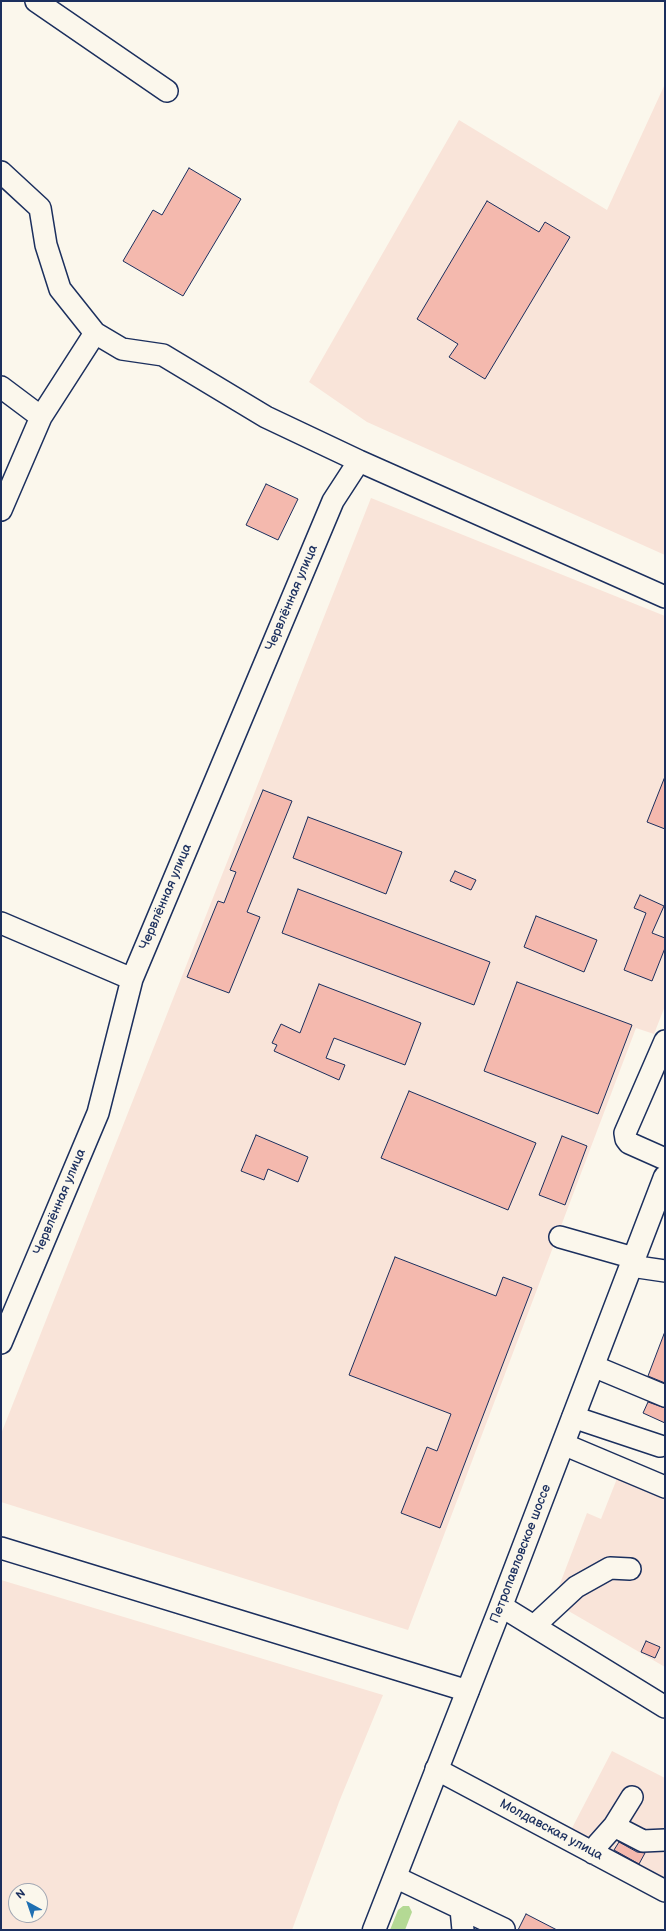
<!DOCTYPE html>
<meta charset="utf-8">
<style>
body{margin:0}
#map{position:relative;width:666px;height:1931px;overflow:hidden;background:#fbf7ec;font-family:"Balsamiq Sans",sans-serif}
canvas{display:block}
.frame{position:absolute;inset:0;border:2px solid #1b2f5e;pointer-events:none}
.north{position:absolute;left:8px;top:1883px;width:40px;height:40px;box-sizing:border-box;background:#fbf7ec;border:1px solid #a1a7b3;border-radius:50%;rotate:320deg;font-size:11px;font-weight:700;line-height:16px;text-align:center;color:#1b2f5e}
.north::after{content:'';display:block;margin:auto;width:14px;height:18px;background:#1f6fb2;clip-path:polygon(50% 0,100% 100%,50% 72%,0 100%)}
</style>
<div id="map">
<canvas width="666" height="1931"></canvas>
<div class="frame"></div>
<div class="north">N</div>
</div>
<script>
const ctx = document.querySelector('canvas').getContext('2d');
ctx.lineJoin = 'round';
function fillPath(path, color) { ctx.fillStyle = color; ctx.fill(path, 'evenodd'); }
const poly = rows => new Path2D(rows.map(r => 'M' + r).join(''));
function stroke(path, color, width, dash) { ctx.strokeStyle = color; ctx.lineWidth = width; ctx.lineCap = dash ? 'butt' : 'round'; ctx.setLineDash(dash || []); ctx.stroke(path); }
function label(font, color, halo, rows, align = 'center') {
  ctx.font = font + ' "Balsamiq Sans",sans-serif'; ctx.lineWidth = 4; ctx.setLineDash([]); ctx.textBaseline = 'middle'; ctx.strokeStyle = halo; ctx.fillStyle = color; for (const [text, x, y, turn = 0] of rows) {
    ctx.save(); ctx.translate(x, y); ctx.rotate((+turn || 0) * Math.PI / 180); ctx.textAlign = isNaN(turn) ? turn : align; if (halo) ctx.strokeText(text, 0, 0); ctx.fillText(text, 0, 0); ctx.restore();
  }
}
const built = poly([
 [665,84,665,555,367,422,309,382,459,120,607,210],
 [371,498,665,616,665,1006,654,1034,636,1028,408,1630,1,1502,1,1434],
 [620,1471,665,1493,665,1667,553,1602,587,1513,601,1519],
 [1,1580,383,1695,339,1802,292,1930,1,1930],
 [16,1891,40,1891,40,1915,16,1915],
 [612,1751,665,1778,665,1879,571,1830]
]);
const green = poly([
 [403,1906,409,1906,412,1912,405,1930,390,1930,398,1910]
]);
const building = poly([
 [189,168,241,199,183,296,123,261,153,210,162,215,189,168],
 [487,201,539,232,545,222,570,237,485,379,449,357,458,344,417,319,487,201],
 [266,484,298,499,278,540,246,525,266,484],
 [664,779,665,779,665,829,647,822,664,779],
 [263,790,292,801,247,912,260,917,229,993,187,977,218,901,224,903,236,872,230,870,263,790],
 [308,817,402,852,386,894,293,858,308,817],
 [455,871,476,880,471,890,450,881,455,871],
 [298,889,490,962,474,1005,282,933,298,889],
 [640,895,664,906,652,933,665,938,665,948,652,981,624,970,646,913,634,908,640,895],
 [536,916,597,940,584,972,524,947,536,916],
 [517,982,632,1025,598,1114,484,1071,517,982],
 [319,984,421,1023,405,1065,334,1038,326,1058,345,1065,339,1080,274,1051,277,1045,272,1043,281,1024,300,1033,319,984],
 [409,1091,536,1143,508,1210,381,1158,409,1091],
 [256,1135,308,1157,298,1182,268,1169,264,1180,241,1171,256,1135],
 [562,1136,587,1146,565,1205,539,1195,562,1136],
 [395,1257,496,1296,503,1277,532,1288,440,1528,401,1513,427,1447,437,1451,451,1414,349,1375,395,1257],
 [664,1334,665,1334,665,1383,648,1376,664,1334],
 [648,1402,665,1408,665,1423,643,1413,648,1402],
 [646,1641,660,1647,655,1658,641,1652,646,1641],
 [619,1842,637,1852,645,1853,639,1864,614,1850,619,1842],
 [526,1914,557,1930,518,1930,526,1914]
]);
const minor = poly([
 [36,1,167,91],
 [1,172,40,208,46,245,60,289,95,333,122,349,163,355,266,417,359,461,665,597],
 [1,387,41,417],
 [1,510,41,417,95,333],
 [1,923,132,979],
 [665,1041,625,1133,626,1139,629,1143,665,1159],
 [560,1237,634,1258],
 [631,1266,665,1271],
 [1,1343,98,1113,132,979,333,501,359,461],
 [593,1366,665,1396],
 [573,1417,660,1446],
 [563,1444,665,1487],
 [1,1548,468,1691],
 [501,1606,665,1707],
 [534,1626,576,1587,610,1568,630,1569],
 [436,1769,665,1891],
 [614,1826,643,1841,665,1840],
 [593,1853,598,1844,614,1826,632,1797],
 [395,1877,504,1929],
 [461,1909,463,1930]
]);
const major = poly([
 [374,1930,501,1606,665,1177]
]);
const streetNames = [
 ["Червлённая улица",292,598,-67],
 ["Червлённая улица",166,897,-67],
 ["Червлённая улица",60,1202,-67],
 ["Петропавловское шоссе",521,1554,-69],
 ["Молдавская улица",551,1830,28]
];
fillPath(built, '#f9e4d9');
fillPath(green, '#b4d994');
fillPath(building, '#f4b9ae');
stroke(building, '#1b2f5e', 1);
stroke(minor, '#1b2f5e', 24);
stroke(major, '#1b2f5e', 25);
stroke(minor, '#fbf7ec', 21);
stroke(major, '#fbf7ec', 22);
label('13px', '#1b2f5e', '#fbf7ec', streetNames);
</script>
